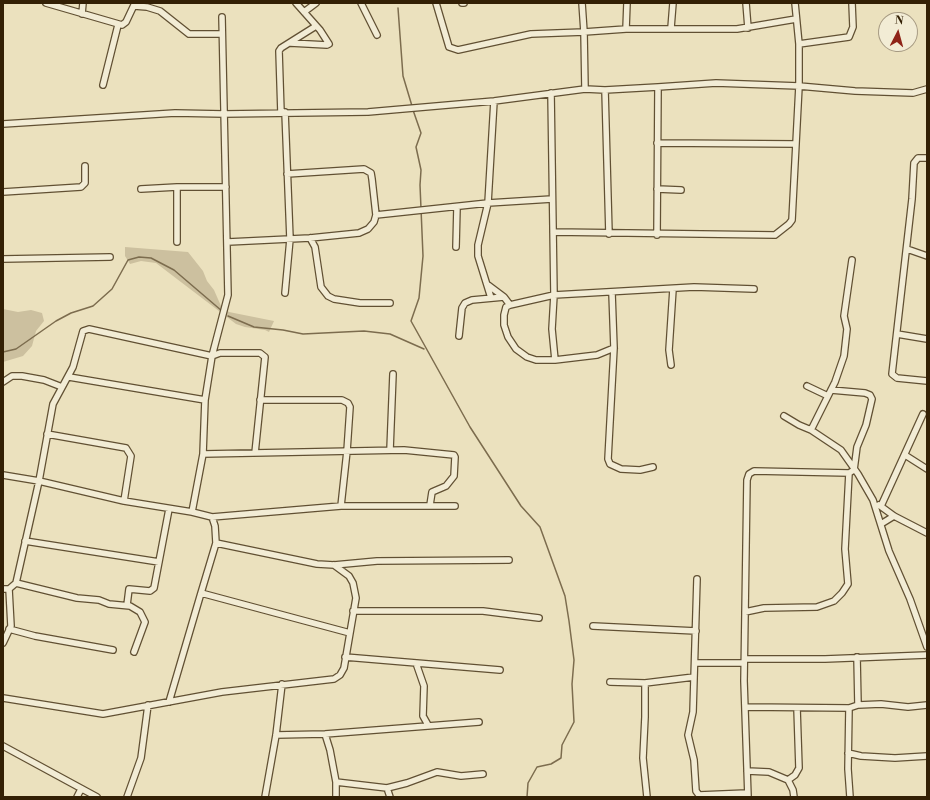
<!DOCTYPE html>
<style>
body{margin:0}
#map{position:relative;width:930px;height:800px;overflow:hidden;background:#ebe1be;font-family:"Libre Bodoni",serif}
canvas{display:block}
.frame{position:absolute;inset:0;border:4px solid #332005;pointer-events:none}
.north{position:absolute;left:878px;top:12px;width:40px;height:40px;box-sizing:border-box;background:#f2ecd5;border:1px solid #a69a82;border-radius:50%;rotate:6deg;font-size:11px;font-weight:700;line-height:16px;text-align:center;color:#332005}
.north::after{content:'';display:block;margin:auto;width:14px;height:18px;background:#8f2418;clip-path:polygon(50% 0,100% 100%,50% 72%,0 100%)}
</style>
<div id="map">
<canvas width="930" height="800"></canvas>
<div class="frame"></div>
<div class="north">N</div>
</div>
<script>
const ctx = document.querySelector('canvas').getContext('2d');
ctx.lineJoin = 'round';
function fillPath(path, color) { ctx.fillStyle = color; ctx.fill(path, 'evenodd'); }
const poly = rows => new Path2D(rows.map(r => 'M' + r).join(''));
function stroke(path, color, width, dash) { ctx.strokeStyle = color; ctx.lineWidth = width; ctx.lineCap = dash ? 'butt' : 'round'; ctx.setLineDash(dash || []); ctx.stroke(path); }
const green = poly([
 [125,247,188,252,203,271,207,281,214,290,221,306,229,312,274,321,269,332,265,330,245,327,236,324,156,263,141,261,130,264,125,256],
 [3,309,18,312,31,310,42,313,44,321,36,331,32,346,23,356,3,362]
]);
const stream = poly([
 [398,8,403,76,412,106],
 [413,110,421,133,416,147,421,170,420,185,423,256,419,298,411,321,470,427,521,506,540,527,565,596,569,621,574,660,572,684,574,722,562,745,561,758,551,764,537,767,528,783,527,797],
 [228,316,254,327,283,330,303,334,364,331,390,334,424,349],
 [3,352,16,349,56,321,71,313,93,306,112,289,128,260,139,257,151,258,174,270,222,311]
]);
const street = poly([
 [46,3,122,25,126,22,135,3],
 [361,3,377,35],
 [436,3,449,47,458,50,531,34,584,32,626,29,737,29,796,19],
 [462,3,464,3],
 [582,3,584,32,585,89],
 [746,3,748,28],
 [134,6,147,7,160,11,189,34,222,34],
 [304,12,316,3],
 [82,14,83,3],
 [671,28,673,3],
 [626,29,627,3],
 [290,43,327,45,329,44,320,30,296,3],
 [799,44,849,37,853,27,852,3],
 [103,85,118,25],
 [605,90,609,234],
 [551,93,554,295,552,329,555,360],
 [281,113,279,51,281,48,316,26],
 [3,124,175,113,224,114,368,112,494,101,585,89,605,90,658,87,716,83,799,86,855,91,913,93,927,89],
 [657,143,796,144],
 [927,158,918,158,914,163,912,199,892,374,897,378,927,381],
 [141,189,177,187,226,187],
 [657,189,681,190],
 [3,192,81,187,85,183,85,166],
 [376,215,488,203,552,199],
 [553,232,775,235,789,224,792,220,799,86,799,44,795,3],
 [657,235,658,87],
 [310,238,315,247,321,287,328,296,334,299,360,303,390,303],
 [177,242,177,187],
 [228,242,310,238,359,233,368,229,374,222,376,215,372,179,371,173,364,169,287,174],
 [456,247,457,207],
 [907,249,927,256],
 [3,259,110,257],
 [488,285,504,297],
 [285,293,290,239,285,112],
 [612,293,614,348,608,459,610,464,621,469,640,470,653,467],
 [491,298,478,256,478,245,488,203,494,101],
 [510,305,506,307,504,315,504,325,508,337,516,349,527,357,536,360,555,360,597,355,614,348],
 [897,334,927,339],
 [459,336,462,308,465,303,472,300,504,297,510,305,554,295,694,287,754,289],
 [671,365,669,350,673,289],
 [69,377,205,400],
 [3,382,12,376,22,376,44,380,62,387],
 [807,386,828,396],
 [260,400,342,400,348,403,350,407,347,451,341,506],
 [784,416,799,425,811,430,841,450,858,474,873,500,889,551,910,599,927,647],
 [811,430,835,382,844,356,847,329,844,316,852,260],
 [47,434,126,448,131,456,124,501],
 [390,450,393,374],
 [203,454,404,450,454,455,455,457,454,476,446,486,432,492,430,505],
 [905,455,927,469],
 [3,475,39,481,124,501,192,512,212,517,341,506,455,506],
 [879,505,894,516,927,533],
 [881,506,923,414],
 [192,512,203,454,205,400,212,356,220,353,260,353,265,357,255,453],
 [212,517,215,526,216,543,201,593,350,633],
 [881,524,894,516],
 [25,541,159,562],
 [216,543,317,564,334,565,377,561,509,560],
 [697,579,693,712,688,735,694,760,696,791,699,795,747,793],
 [16,583,77,598,99,600,109,604,130,606,140,612,145,622,134,652],
 [3,589,9,589,16,583,39,481,53,404,73,367,83,331,89,329,212,356,228,295,222,17],
 [127,605,129,589,150,591,154,588,169,509],
 [353,611,483,611,539,618],
 [745,612,764,608,817,607,834,601,842,593,848,584,845,549,849,473],
 [593,626,696,631],
 [9,629,35,636,113,650],
 [3,643,11,626,9,589],
 [345,657,500,670],
 [745,659,825,659,927,655],
 [416,663,424,686,423,716,428,725],
 [695,663,744,663],
 [610,682,645,683,694,677],
 [645,683,645,717,643,758,647,797],
 [3,698,103,714,222,692,334,679,340,675,344,668,356,598,353,583,349,576,334,565],
 [169,702,201,593],
 [858,705,881,704,908,707,927,705],
 [745,707,849,708,858,705,857,657],
 [849,708,848,769,850,797],
 [325,734,330,750,336,782,387,788,390,797],
 [276,735,325,734,479,722],
 [3,746,97,797],
 [848,753,861,756,895,758,927,756],
 [747,771,769,772,788,780,793,790,794,797],
 [788,780,795,775,799,768,797,708],
 [387,788,407,783,437,772,461,776,483,774],
 [77,797,81,789],
 [127,797,141,758,148,705],
 [265,797,276,735,282,684],
 [336,797,336,782],
 [748,797,744,681,747,480,749,474,754,471,849,473,854,470,857,447,866,425,872,399,870,395,865,393,831,390]
]);
fillPath(green, '#ccc09f');
stroke(stream, '#7c6c4e', 1.5);
stroke(street, '#615033', 8);
stroke(street, '#f2ecd5', 5.5);
</script>
